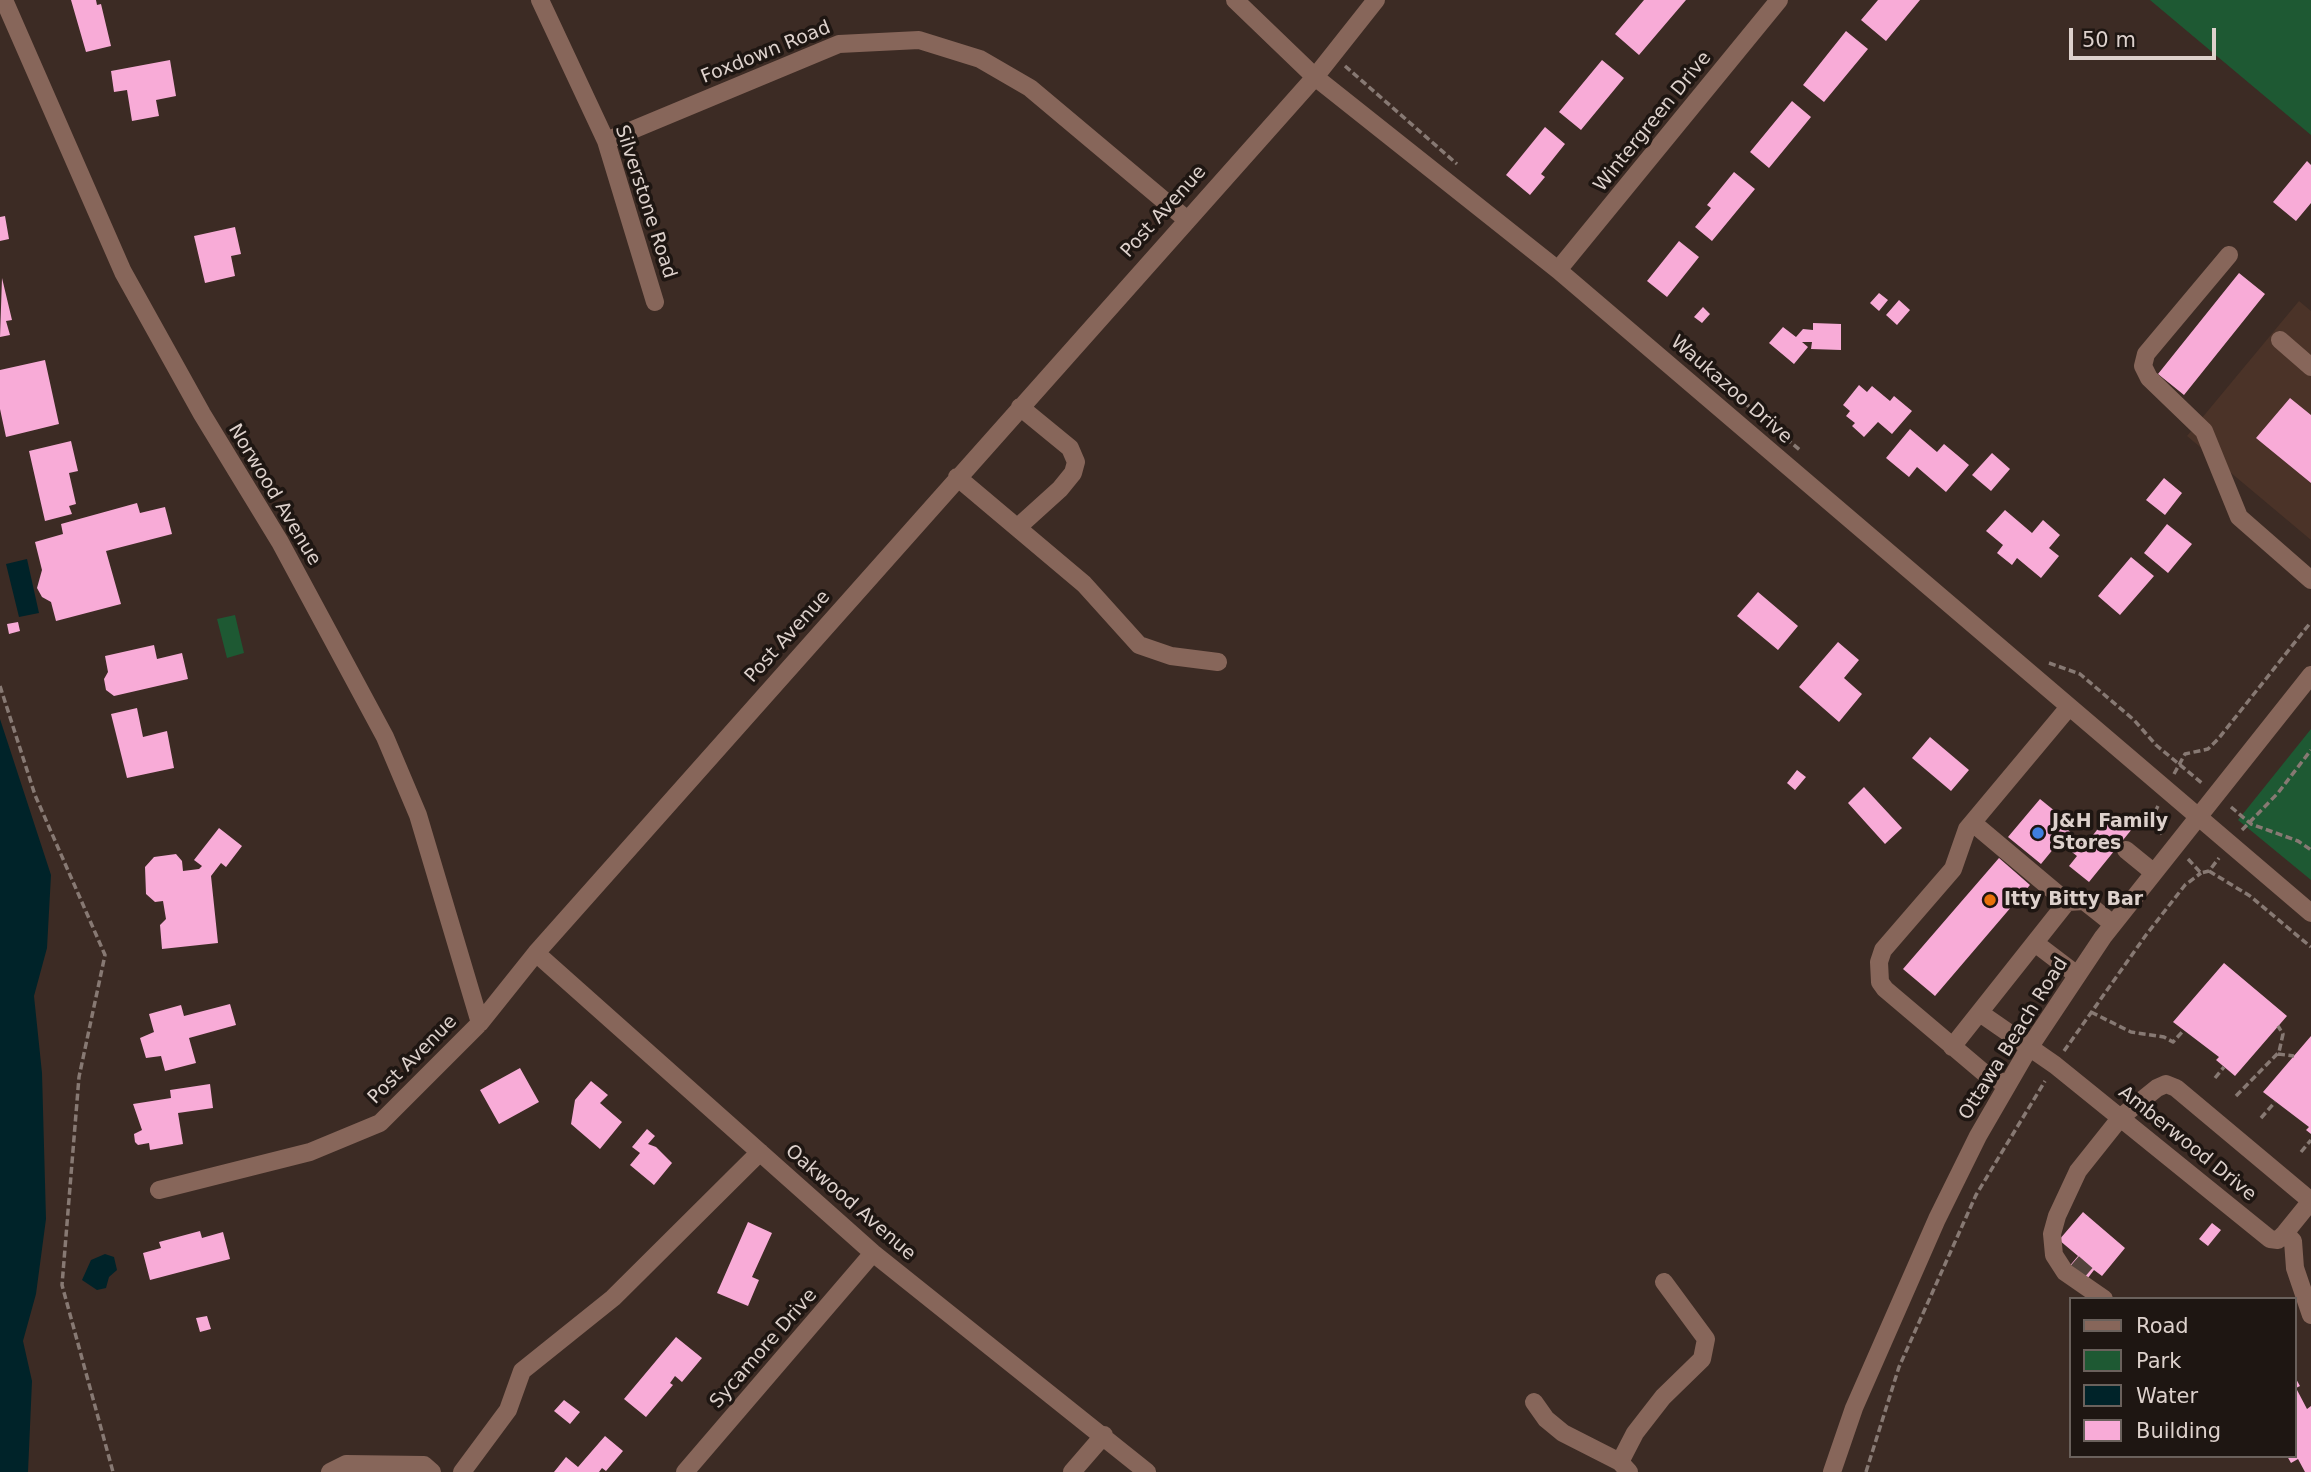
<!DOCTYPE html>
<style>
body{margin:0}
#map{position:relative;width:2311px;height:1472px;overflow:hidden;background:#3c2b24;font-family:"DejaVu Sans",sans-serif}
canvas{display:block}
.legend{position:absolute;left:2069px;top:1297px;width:228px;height:161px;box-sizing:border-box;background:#1e1612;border:2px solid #6a615c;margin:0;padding:9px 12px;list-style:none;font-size:21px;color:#ddd1cc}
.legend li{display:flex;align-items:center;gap:14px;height:35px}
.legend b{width:35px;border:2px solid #6a615c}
.scale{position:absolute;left:2069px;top:28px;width:147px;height:32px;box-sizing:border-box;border:4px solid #ddd1cc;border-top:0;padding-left:9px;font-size:21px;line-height:24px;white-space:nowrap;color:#ddd1cc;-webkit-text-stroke:5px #1e1612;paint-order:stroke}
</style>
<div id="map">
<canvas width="2311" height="1472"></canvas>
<ul class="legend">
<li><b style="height:9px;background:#87665a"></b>Road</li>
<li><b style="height:19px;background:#1e5933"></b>Park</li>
<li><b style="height:19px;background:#002329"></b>Water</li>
<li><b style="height:19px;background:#f8abd7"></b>Building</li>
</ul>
<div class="scale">50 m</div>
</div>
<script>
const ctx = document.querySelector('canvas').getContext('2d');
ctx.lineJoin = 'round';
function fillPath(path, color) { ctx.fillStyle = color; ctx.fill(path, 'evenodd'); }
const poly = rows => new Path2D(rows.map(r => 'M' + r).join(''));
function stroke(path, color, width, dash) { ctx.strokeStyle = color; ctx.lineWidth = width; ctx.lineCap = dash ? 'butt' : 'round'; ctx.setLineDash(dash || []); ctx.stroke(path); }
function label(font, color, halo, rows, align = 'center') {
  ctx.font = font + ' "DejaVu Sans",sans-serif'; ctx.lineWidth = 7; ctx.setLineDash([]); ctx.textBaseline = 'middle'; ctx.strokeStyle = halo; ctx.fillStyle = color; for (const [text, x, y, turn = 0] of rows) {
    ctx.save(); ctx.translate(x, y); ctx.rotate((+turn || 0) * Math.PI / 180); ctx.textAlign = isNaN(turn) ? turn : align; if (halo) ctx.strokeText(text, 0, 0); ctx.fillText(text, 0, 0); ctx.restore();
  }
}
const built = poly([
 [2299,301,2311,311,2311,540,2187,436]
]);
const green = poly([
 [2150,0,2311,0,2311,135],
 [235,615,244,653,227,658,217,619],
 [2311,729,2311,880,2238,820]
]);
const water = poly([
 [27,559,39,613,19,617,6,564],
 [0,719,51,875,47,948,34,996,42,1073,46,1219,36,1294,23,1341,32,1381,28,1472,0,1472],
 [105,1254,114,1257,117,1270,109,1277,106,1288,97,1290,82,1280,91,1260]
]);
const building = poly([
 [71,0,96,0,97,5,101,4,111,46,86,52],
 [1644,0,1686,0,1639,55,1615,34],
 [1878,0,1920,0,1886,41,1861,20],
 [1846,31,1868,49,1824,102,1803,85],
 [170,60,176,96,156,100,159,116,132,121,127,90,114,92,111,71],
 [1602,60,1624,78,1581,130,1559,112],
 [1792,101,1811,117,1769,168,1750,152],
 [1545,127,1565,144,1541,174,1545,177,1530,195,1506,175],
 [2307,161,2311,165,2311,203,2296,221,2273,202],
 [1734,172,1755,189,1712,241,1695,227,1711,208,1707,205],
 [5,216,9,239,0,241,0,217],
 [235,227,241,254,231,256,235,276,205,283,194,236],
 [1679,241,1699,257,1667,297,1647,281],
 [2239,273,2265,294,2184,395,2158,374],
 [2,278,12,320,6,321,10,335,0,337],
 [1879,293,1888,300,1879,311,1870,303],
 [1899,300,1910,310,1897,325,1886,315],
 [1703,307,1710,314,1702,323,1694,317],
 [1813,323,1841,324,1841,350,1811,349,1812,342,1802,342,1808,347,1794,364,1769,343,1783,327,1796,337,1803,329,1813,330],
 [45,360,59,424,6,437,0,409,0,370],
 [1859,385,1867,392,1872,386,1890,401,1894,396,1912,411,1892,434,1878,422,1864,437,1852,426,1855,423,1846,416,1850,411,1843,405],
 [2290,398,2311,415,2311,483,2256,438],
 [1910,429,1937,452,1944,444,1969,465,1946,492,1917,467,1909,477,1886,458],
 [71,441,78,471,69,473,76,504,69,506,72,514,45,521,29,451],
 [1992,453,2010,469,1991,491,1972,475],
 [2164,478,2182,493,2165,515,2146,500],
 [137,503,140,513,165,507,172,534,106,551,121,604,56,621,51,602,42,597,37,588,42,570,35,542,63,534,61,524],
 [2005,510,2032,533,2043,520,2060,535,2049,548,2059,556,2041,578,2017,558,2012,565,1997,553,2003,545,1986,531],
 [2167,524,2192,544,2168,573,2144,553],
 [2131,557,2154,576,2120,615,2098,596],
 [1758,592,1798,626,1778,650,1737,616],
 [18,622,20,631,9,634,7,624],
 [1838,642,1859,660,1844,678,1862,694,1839,722,1799,687],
 [154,645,157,659,182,653,188,679,114,696,106,690,104,679,108,672,105,656],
 [137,708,143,737,167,731,174,768,127,778,111,714],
 [1930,737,1969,770,1951,791,1912,758],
 [1797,770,1806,777,1795,790,1787,783],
 [1864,787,1902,828,1885,844,1848,803],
 [2040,799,2072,825,2068,830,2086,844,2111,812,2132,829,2089,882,2069,866,2077,856,2059,842,2041,864,2008,837],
 [219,828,242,846,226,867,221,863,211,876,218,943,162,949,160,925,166,919,163,901,155,902,146,894,145,867,154,857,176,854,182,861,183,871,199,869,202,866,194,860],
 [1999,858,2030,885,1935,996,1903,969],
 [2224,963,2287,1016,2235,1076,2216,1060,2219,1057,2173,1022],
 [230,1004,236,1025,189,1038,196,1063,165,1071,161,1056,146,1058,140,1038,154,1032,149,1014,181,1005,184,1016],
 [2311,1036,2311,1134,2306,1130,2309,1127,2263,1092],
 [520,1068,539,1102,499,1124,480,1090],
 [591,1081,608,1095,600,1103,622,1122,600,1149,571,1124,575,1100],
 [210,1084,213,1108,178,1113,183,1144,150,1150,149,1143,138,1145,135,1142,134,1134,142,1130,133,1104,171,1098,170,1090],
 [647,1129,655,1136,648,1144,656,1147,672,1163,654,1185,630,1165,640,1153,632,1147],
 [2083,1212,2125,1248,2102,1276,2094,1270,2084,1283,2067,1269,2078,1256,2059,1240],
 [748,1222,772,1233,752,1277,759,1280,748,1306,717,1293],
 [2212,1223,2221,1230,2208,1246,2199,1239],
 [200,1231,202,1238,223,1232,230,1259,150,1280,143,1253,161,1248,159,1242],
 [207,1316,211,1329,200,1332,196,1318],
 [676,1337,702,1358,682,1382,675,1376,670,1383,673,1385,646,1417,624,1399],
 [2295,1377,2300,1386,2296,1388,2307,1409,2311,1406,2311,1472,2305,1472,2298,1459,2291,1463,2287,1456,2295,1456],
 [564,1400,580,1412,570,1424,554,1411],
 [605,1436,623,1451,606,1471,602,1468,599,1472,554,1472,566,1457,578,1467]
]);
const minorTunnel = poly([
 [2073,1263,2089,1277]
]);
const path = poly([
 [1345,66,1457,164],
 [1738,397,1801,451],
 [2049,663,2080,674,2134,720,2156,745,2203,784],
 [0,686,35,795,105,955,79,1077,62,1285,113,1472],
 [2174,774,2185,754,2208,749,2219,738,2311,622],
 [2158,806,2150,822,2162,834],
 [2231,807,2251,824,2298,841,2311,850],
 [2242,830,2278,793,2311,750],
 [2188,859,2201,873,2209,871,2219,858],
 [2209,871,2250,896,2311,947],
 [2091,1012,2131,1032,2164,1037,2173,1042,2183,1031],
 [2064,1051,2146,935,2185,885,2201,873],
 [2278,1054,2294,1056],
 [2215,1078,2224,1067],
 [2236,1096,2279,1052,2283,1034,2278,1026],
 [2261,1118,2275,1102],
 [2301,1152,2311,1140],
 [1866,1472,1899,1367,1976,1195,2045,1081]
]);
const minor = poly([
 [4,0,123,272,202,414,280,542,385,737,418,815,480,1023],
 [540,0,606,141,655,302],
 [1235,0,1315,77,1558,270,2311,913],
 [606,141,839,44,919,40,980,59,1030,88,1186,219],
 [2229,255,2146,354,2143,366,2149,378,2204,431,2239,517,2311,580],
 [1558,270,1779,0],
 [2280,340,2311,367],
 [957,477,1084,584,1139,645,1171,656,1218,662],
 [1018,527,1060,489,1073,473,1076,462,1070,448,1020,407],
 [1973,823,2067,902],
 [2126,850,2153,872],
 [2035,943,2077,975],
 [536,953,873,1253,1147,1472],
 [1980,1013,2055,1065,2270,1239,2278,1240,2285,1233,2311,1201],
 [1952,1047,2067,902,2084,901,2113,924],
 [2007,1085,1983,1072,1885,989,1880,982,1879,962,1883,950,1953,869,1967,829,2069,707],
 [159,1190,310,1152,380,1123,480,1023,536,953,1315,77,1376,0],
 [2285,1233,2293,1241,2295,1268,2311,1315],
 [2104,1299,2065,1272,2054,1255,2052,1234,2057,1216,2078,1171,2121,1117,2157,1088,2166,1084,2176,1088,2311,1201],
 [1534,1402,1546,1419,1563,1433,1620,1462,1629,1472],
 [1620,1462,1635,1433,1663,1397,1702,1359,1706,1339,1664,1282],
 [330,1472,346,1464,424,1465,432,1472],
 [462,1472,508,1410,522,1371,613,1298,760,1152],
 [685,1472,873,1253],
 [1072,1472,1104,1435],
 [1832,1472,1854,1408,1937,1219,1978,1136,2029,1048,2103,937,2311,675]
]);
const markers = [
 [2038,833,7,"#3f7fe0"],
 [1990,900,7,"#e8710a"]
];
const streetNames = [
 ["Foxdown Road",766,53,-22],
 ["Wintergreen Drive",1653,122,-51],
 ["Silverstone Road",645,202,72],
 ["Post Avenue",1164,212,-48],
 ["Waukazoo Drive",1731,390,41],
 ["Norwood Avenue",274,495,59],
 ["Post Avenue",788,637,-48],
 ["Ottawa Beach Road",2014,1039,-58],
 ["Post Avenue",413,1060,-45],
 ["Amberwood Drive",2187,1144,39],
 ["Oakwood Avenue",850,1203,41],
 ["Sycamore Drive",764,1349,-49]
];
const poiNames = [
 ["J&H Family",2052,822],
 ["Stores",2052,844],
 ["Itty Bitty Bar",2004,900]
];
fillPath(built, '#4b3328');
fillPath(green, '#1e5933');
fillPath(water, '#002329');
fillPath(building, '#f8abd7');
stroke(minorTunnel, '#54443d', 18, [18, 9]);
stroke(path, '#877973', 3.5, [7, 3.5]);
stroke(minor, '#87665a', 18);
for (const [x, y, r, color] of markers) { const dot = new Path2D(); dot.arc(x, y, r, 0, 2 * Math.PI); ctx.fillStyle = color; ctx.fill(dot); stroke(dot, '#1e1612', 2.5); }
label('19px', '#ddd1cc', '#1e1612', streetNames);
label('bold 19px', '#ddd1cc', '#1e1612', poiNames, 'left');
</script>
